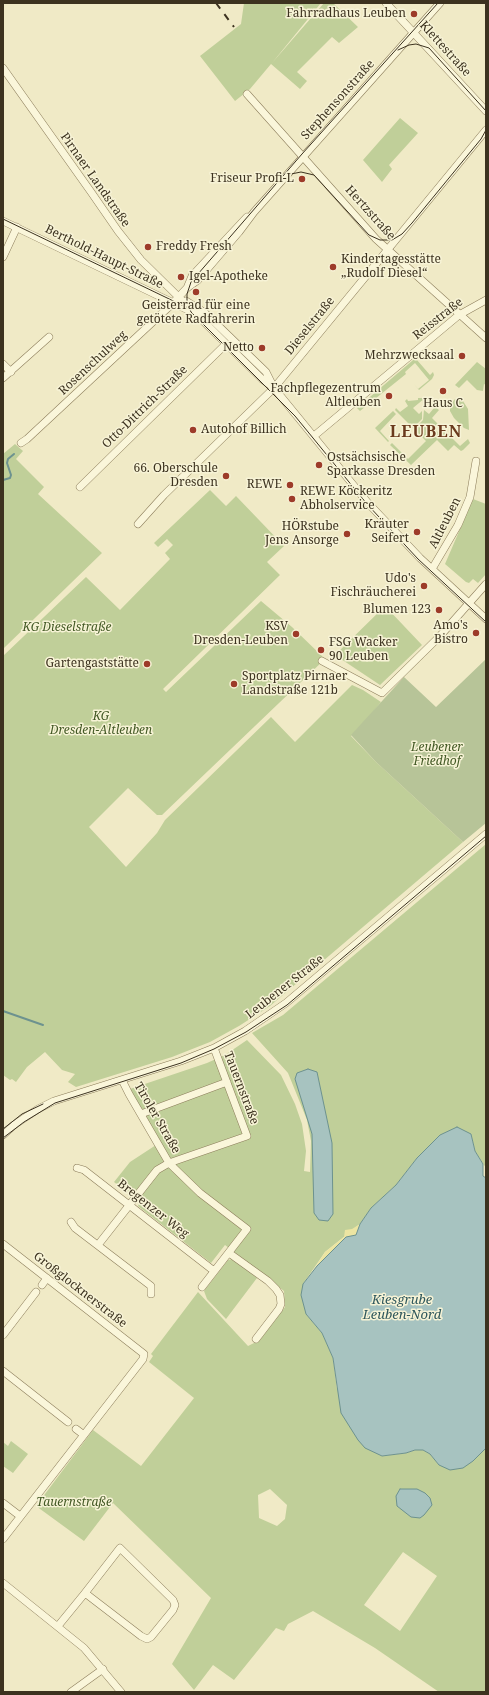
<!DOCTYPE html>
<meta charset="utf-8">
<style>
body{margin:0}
#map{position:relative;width:489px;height:1695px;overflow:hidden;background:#f0eac6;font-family:"Noto Serif",serif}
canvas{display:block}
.frame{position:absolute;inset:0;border:4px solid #3c321f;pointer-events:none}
</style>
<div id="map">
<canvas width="489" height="1695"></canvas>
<div class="frame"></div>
</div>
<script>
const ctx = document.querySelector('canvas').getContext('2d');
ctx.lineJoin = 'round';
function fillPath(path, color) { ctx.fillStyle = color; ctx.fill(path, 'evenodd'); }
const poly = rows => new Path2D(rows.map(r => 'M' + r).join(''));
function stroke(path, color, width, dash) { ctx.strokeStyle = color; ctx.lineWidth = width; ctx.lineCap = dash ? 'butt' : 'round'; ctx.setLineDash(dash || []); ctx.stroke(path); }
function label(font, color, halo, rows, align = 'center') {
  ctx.font = font + ' "Noto Serif",serif'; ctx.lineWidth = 3; ctx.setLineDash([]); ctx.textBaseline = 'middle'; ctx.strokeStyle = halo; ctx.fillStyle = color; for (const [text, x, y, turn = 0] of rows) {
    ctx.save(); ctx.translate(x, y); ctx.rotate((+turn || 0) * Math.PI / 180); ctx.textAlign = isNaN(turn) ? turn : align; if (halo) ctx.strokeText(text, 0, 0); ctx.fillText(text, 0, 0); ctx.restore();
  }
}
const green = poly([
 [244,3,321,3,272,63,324,3,333,3,358,27,339,43,332,37,297,72,307,81,300,89,271,64,250,89,235,101,200,56,241,24],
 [400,118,418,133,389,165,392,169,382,182,363,160],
 [419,355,420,357,417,360,430,375,433,372,434,375,432,379,419,390,414,384,418,389,429,380,415,363,405,372,406,374,360,411,357,408],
 [477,362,486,369,486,385,484,384,483,391,477,390,467,380,459,388,455,385],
 [418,398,425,398,413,408,419,414,422,411,422,419,413,428,395,410,396,408,400,412,408,406,405,401,407,399,408,401,418,400],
 [455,399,460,399,463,401,468,409,469,430,464,428,454,418,450,411,450,405],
 [433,405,439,410,432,418,439,425,434,427,435,431,439,432,441,427,460,446,468,439,470,443,463,450,461,451,454,445,448,451,437,440,411,465,390,445,392,443,408,459,426,441,414,429,423,420,424,410,429,414,434,408],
 [393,411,396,414,380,431,389,441,388,442,375,428],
 [15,444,23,451,16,459,44,487,38,494,102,553,3,649,3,454],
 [210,490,226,506,236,496,284,546,267,562,280,575,163,689,166,692,261,601,292,627,325,659,162,815,157,815,128,788,89,827,126,867,157,833,165,820,271,717,295,742,352,685,363,690,381,702,369,717,351,736,376,762,463,842,270,1006,239,1026,210,1042,172,1057,76,1087,68,1082,75,1074,62,1070,45,1052,27,1067,16,1082,12,1079,10,1080,3,1075,3,656,86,577,120,610,170,559,165,553,173,545,167,539,158,547,154,543],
 [473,499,486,504,486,574,478,583,473,579,469,583,466,582,445,564],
 [385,606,422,645,380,685,335,655],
 [486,844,486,1168,475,1151,471,1134,417,1158,396,1185,371,1208,360,1224,325,1252,303,1284,306,1314,322,1333,333,1358,337,1389,382,1456,406,1453,415,1450,423,1450,430,1454,439,1465,473,1461,486,1448,486,1692,439,1692,375,1648,313,1611,288,1624,284,1631,276,1628,234,1680,213,1665,194,1690,172,1664,211,1598,113,1503,84,1541,36,1506,93,1430,141,1466,194,1398,149,1362,153,1356,151,1354,198,1292,248,1346,260,1340,285,1307,284,1291,225,1245,211,1263,138,1206,140,1202,114,1182,130,1162,156,1145,124,1091,207,1063,225,1055,247,1040,281,1075,295,1104,302,1124,306,1151,304,1171,310,1172,311,1141,307,1120,301,1105,288,1073,252,1033,283,1015],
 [270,1489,287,1505,285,1519,277,1526,259,1518,258,1495],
 [403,1552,437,1576,400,1631,364,1605],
 [233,1259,257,1278,226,1319,207,1299,204,1291,228,1260],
 [11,1441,28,1454,13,1473,3,1466,3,1442,8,1446]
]);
const sand = poly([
 [360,1224,356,1235,317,1266,313,1271,325,1252,344,1237,345,1230,352,1229]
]);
const cemetery = poly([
 [486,659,486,823,463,842,376,762,351,735,404,677,436,707]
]);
const water = poly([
 [308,1069,317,1072,332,1143,333,1214,328,1221,319,1220,314,1213,312,1134,295,1079,297,1073,308,1069],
 [457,1127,471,1134,475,1151,483,1164,483,1176,486,1178,486,1448,473,1461,463,1468,450,1470,439,1465,430,1454,423,1450,415,1450,406,1453,382,1456,365,1448,358,1440,341,1413,333,1358,322,1333,306,1314,301,1295,303,1284,317,1266,346,1237,356,1235,360,1224,371,1208,396,1185,417,1158,440,1135,457,1127],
 [400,1489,417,1489,425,1493,430,1498,432,1505,424,1515,420,1518,411,1517,397,1506,396,1496,400,1489]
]);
const stream = poly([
 [3,480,10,478,11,475,7,463,8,459,14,454],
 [3,1011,43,1025]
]);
const minor = poly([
 [386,3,486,111],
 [3,68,91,192,118,231,141,260,262,379,274,388,368,503,420,558,486,619],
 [247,94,376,239,486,338],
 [3,221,188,310],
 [3,257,17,227],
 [187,288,192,276,247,217],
 [186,301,205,313,266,372,274,388],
 [3,364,11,372],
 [3,378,49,337],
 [314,436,459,315,486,300],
 [21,443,27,439,172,304,187,288,198,280,239,232,254,212,440,3],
 [80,487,226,344],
 [138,524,164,495,274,388,486,130],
 [432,569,458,525,470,497,476,461],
 [322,661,382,693,440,636,486,584],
 [122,1080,129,1094,169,1163,200,1193,247,1229,202,1287],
 [141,1114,227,1082],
 [3,1135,14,1125,38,1109,54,1101,181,1061,214,1048,245,1031,286,1003,486,834],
 [77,1168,84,1170,214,1271],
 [71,1222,75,1228,151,1286,151,1294],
 [3,1244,144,1354,143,1359,3,1539],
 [98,1245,157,1170,169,1163,247,1136,214,1048],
 [229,1253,268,1281,276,1289,280,1295,281,1304,279,1309,256,1339],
 [42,1285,47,1278],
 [3,1335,36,1292],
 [3,1371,68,1422],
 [76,1429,84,1435],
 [3,1503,20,1516],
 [3,1583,84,1648,121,1692],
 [58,1626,85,1593,141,1636,147,1639,151,1637,173,1610,175,1605,173,1600,120,1548,85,1593],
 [71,1692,103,1669]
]);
const tram = poly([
 [438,3,302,154,191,282,187,294,187,302,191,312,295,416,367,504,418,559,486,622],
 [398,50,409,45,416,44,429,48,486,111],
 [285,179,291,174,301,172,314,175,369,235,380,240,392,240,402,234,412,223,481,139,486,130],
 [3,219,190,309],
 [3,1129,22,1114,43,1104],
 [3,1138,24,1122,55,1103,181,1063,214,1049,246,1032,287,1005,486,836]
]);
const rail = poly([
 [216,3,234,27]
]);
const markers = [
 [414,14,4,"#9d3b29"],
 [302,179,4,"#9d3b29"],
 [148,247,4,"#9d3b29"],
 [333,267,4,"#9d3b29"],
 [181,277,4,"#9d3b29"],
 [196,292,4,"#9d3b29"],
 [262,348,4,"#9d3b29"],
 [462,356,4,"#9d3b29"],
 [443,391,4,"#9d3b29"],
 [389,396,4,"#9d3b29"],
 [193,430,4,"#9d3b29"],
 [319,465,4,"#9d3b29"],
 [226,476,4,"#9d3b29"],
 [290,485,4,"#9d3b29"],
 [292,499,4,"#9d3b29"],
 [417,532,4,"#9d3b29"],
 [347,534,4,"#9d3b29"],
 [424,586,4,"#9d3b29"],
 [439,610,4,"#9d3b29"],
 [476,633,4,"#9d3b29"],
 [296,634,4,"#9d3b29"],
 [321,650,4,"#9d3b29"],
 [147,664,4,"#9d3b29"],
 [234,684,4,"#9d3b29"]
];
const poiNames = [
 ["Fahrradhaus Leuben",406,14],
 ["Friseur Profi-L",294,179],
 ["Freddy Fresh",156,247,"left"],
 ["Kindertagesstätte",341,260,"left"],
 ["„Rudolf Diesel“",341,274,"left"],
 ["Igel-Apotheke",189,277,"left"],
 ["Geisterrad für eine",196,306,"center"],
 ["getötete Radfahrerin",196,320,"center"],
 ["Netto",254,348],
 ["Mehrzwecksaal",454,356],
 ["Fachpflegezentrum",381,389],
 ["Altleuben",381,403],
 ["Haus C",443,404,"center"],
 ["Autohof Billich",201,430,"left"],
 ["Ostsächsische",327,458,"left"],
 ["Sparkasse Dresden",327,472,"left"],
 ["66. Oberschule",218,469],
 ["Dresden",218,483],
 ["REWE",282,485],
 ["REWE Köckeritz",300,492,"left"],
 ["Abholservice",300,506,"left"],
 ["Kräuter",409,525],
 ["Seifert",409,539],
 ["HÖRstube",339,527],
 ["Jens Ansorge",339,541],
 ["Udo's",416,579],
 ["Fischräucherei",416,593],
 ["Blumen 123",431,610],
 ["Amo's",468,626],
 ["Bistro",468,640],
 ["KSV",288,627],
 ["Dresden-Leuben",288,641],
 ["FSG Wacker",329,643,"left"],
 ["90 Leuben",329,657,"left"],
 ["Gartengaststätte",139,664],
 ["Sportplatz Pirnaer",242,677,"left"],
 ["Landstraße 121b",242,691,"left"]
];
const streetNames = [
 ["Klettestraße",445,49,48],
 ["Stephensonstraße",338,100,-48],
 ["Pirnaer Landstraße",95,180,55],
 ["Hertzstraße",370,213,48],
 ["Berthold-Haupt-Straße",104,257,26],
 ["Reisstraße",438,319,-38],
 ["Dieselstraße",310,326,-51],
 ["Rosenschulweg",93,363,-43],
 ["Otto-Dittrich-Straße",145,407,-44],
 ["Altleuben",445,523,-63],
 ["Leubener Straße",285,987,-38],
 ["Tauernstraße",241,1088,69],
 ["Tiroler Straße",157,1118,60],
 ["Bregenzer Weg",153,1209,38],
 ["Großglocknerstraße",80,1290,38]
];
const parkNames = [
 ["KG Dieselstraße",67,628],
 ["KG",101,717],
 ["Dresden-Altleuben",101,731],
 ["Leubener",437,748],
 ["Friedhof",437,762],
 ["Tauernstraße",74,1503]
];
const waterNames = [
 ["Kiesgrube",402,1300],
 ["Leuben-Nord",402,1315]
];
const districtNames = [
 ["LEUBEN",426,432]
];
fillPath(green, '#c0cf99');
fillPath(sand, '#ece5a2');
fillPath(cemetery, '#b7c498');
fillPath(water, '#a7c3c0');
stroke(water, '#6d928f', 1);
stroke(stream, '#6d928f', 2);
stroke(minor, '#8c7d5b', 8);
stroke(minor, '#faf6da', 7);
stroke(tram, '#3c321f', 1);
stroke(rail, '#3c321f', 2, [7, 7]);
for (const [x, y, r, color] of markers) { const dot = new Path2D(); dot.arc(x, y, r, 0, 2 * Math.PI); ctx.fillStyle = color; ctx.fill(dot); stroke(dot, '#f7f3d6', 1.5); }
label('12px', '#3c321f', '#f7f3d6', poiNames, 'right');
label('12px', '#3c321f', '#f7f3d6', streetNames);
label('italic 12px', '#435925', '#f7f3d6', parkNames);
label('italic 13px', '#2e575c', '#f7f3d6', waterNames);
ctx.letterSpacing = '1px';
label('bold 16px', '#6a3a1d', '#f7f3d6', districtNames);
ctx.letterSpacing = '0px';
</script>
